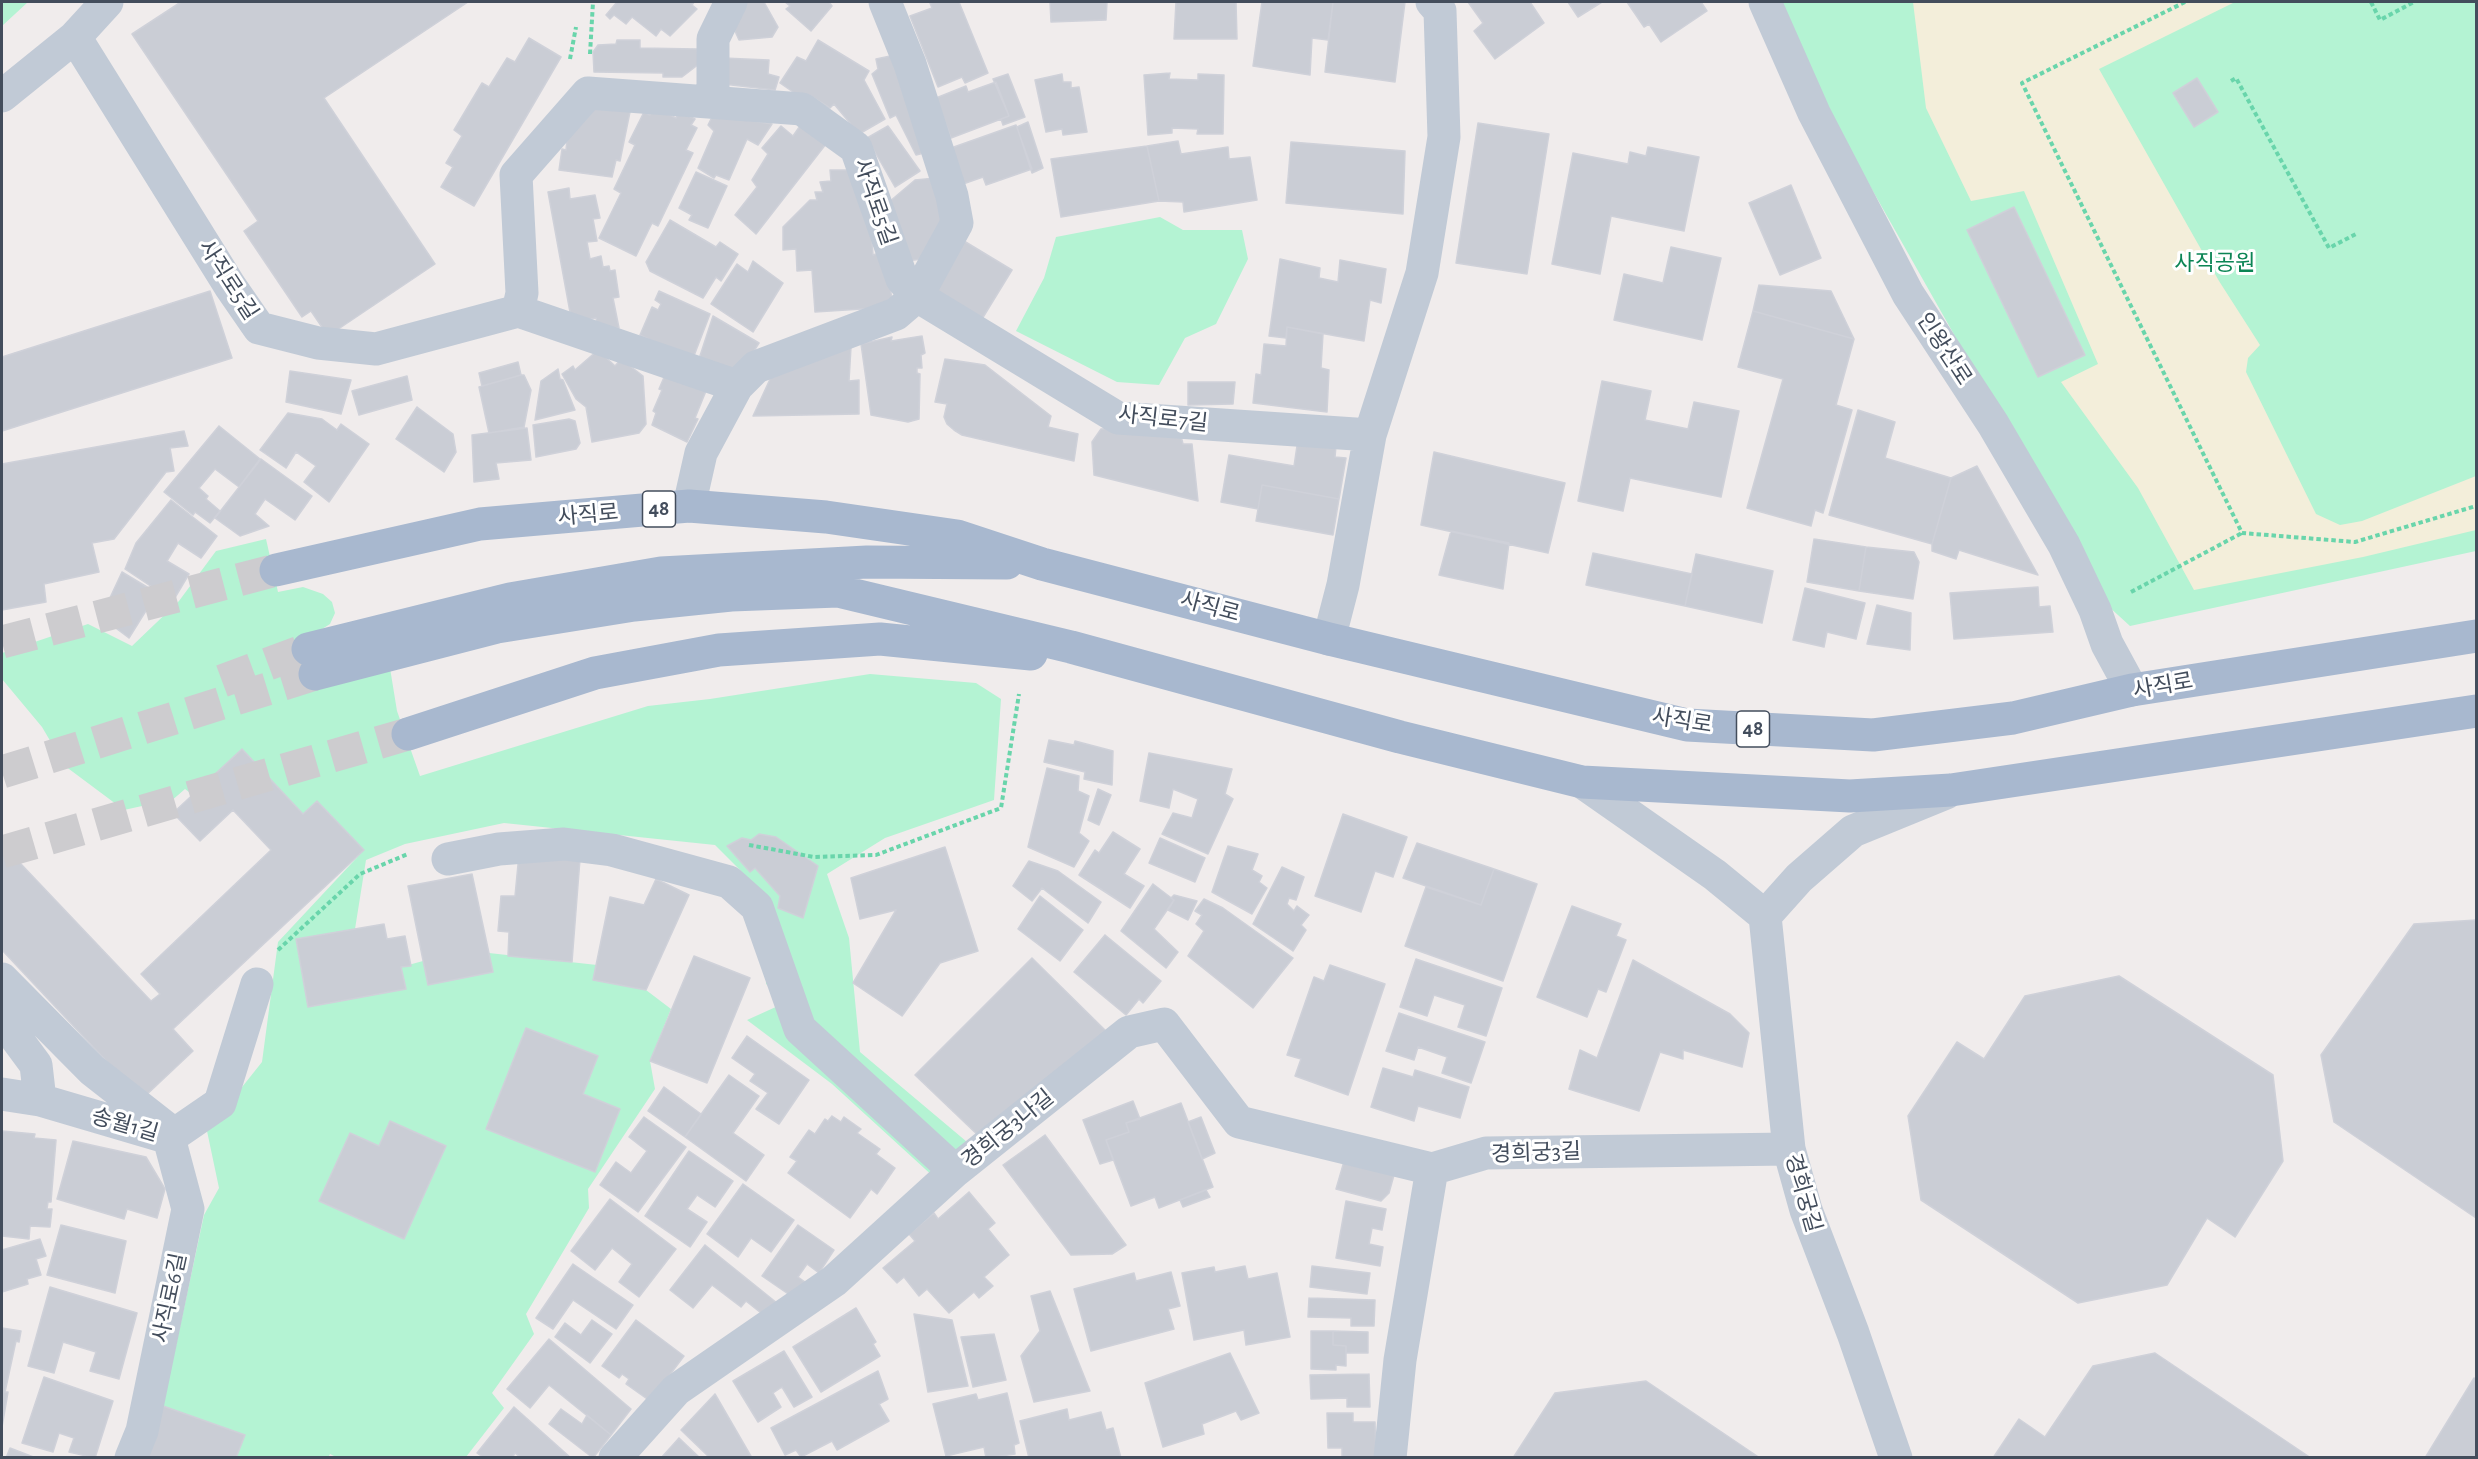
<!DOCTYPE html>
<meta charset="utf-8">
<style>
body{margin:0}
#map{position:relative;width:2478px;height:1459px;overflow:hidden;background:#f0ecec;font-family:"Alegreya Sans",sans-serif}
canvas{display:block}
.frame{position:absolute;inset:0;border:3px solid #434d5c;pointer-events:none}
</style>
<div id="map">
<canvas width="2478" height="1459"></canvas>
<div class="frame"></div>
</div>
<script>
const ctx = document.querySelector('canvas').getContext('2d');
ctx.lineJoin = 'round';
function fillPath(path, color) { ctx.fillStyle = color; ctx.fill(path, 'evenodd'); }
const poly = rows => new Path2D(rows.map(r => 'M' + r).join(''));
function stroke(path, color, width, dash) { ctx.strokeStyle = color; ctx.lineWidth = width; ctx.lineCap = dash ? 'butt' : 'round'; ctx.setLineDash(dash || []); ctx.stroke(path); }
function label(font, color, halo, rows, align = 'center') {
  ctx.font = font + ' "Alegreya Sans","Noto Sans KR",sans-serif'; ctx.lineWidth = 6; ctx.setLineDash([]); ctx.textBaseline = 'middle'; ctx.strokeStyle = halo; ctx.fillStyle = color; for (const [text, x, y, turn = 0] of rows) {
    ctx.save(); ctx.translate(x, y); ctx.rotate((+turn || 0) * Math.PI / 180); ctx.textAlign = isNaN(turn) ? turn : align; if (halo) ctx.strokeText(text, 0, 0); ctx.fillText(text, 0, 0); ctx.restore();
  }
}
const green = poly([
 [2,2,28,2,2,26],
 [1766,2,2476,2,2476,551,2130,626,2107,605],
 [1160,217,1183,230,1242,230,1248,259,1216,324,1185,338,1159,385,1117,382,1016,331,1044,278,1056,237],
 [266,539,278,592,303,587,323,594,332,602,335,613,330,624,319,631,390,668,397,711,420,776,648,706,710,699,870,674,976,683,1001,699,994,800,885,838,827,874,849,938,860,1052,973,1147,936,1179,832,1084,747,1020,789,1001,766,984,765,920,745,875,715,845,504,823,405,844,366,860,355,929,296,940,308,1007,405,989,401,967,423,961,489,953,597,965,594,980,646,990,671,1009,650,1061,655,1089,588,1189,589,1208,526,1314,534,1334,492,1393,504,1408,466,1457,338,1458,330,1454,328,1458,236,1457,244,1435,163,1406,204,1215,219,1188,207,1131,262,1062,278,942,364,850,317,801,303,814,242,749,193,795,185,789,162,809,142,806,124,810,65,766,42,727,2,679,2,653,88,624,132,646,179,601,216,551]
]);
const sand = poly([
 [1913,2,2235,2,2099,69,2219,281,2260,345,2248,358,2246,372,2316,514,2340,525,2362,521,2476,476,2476,530,2363,557,2194,590,2138,488,2061,382,2098,364,2024,191,1971,201,1926,108]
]);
const building = poly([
 [181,2,468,2,324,98,435,264,328,336,311,311,302,317,244,231,258,221,132,34,181,2],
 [617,2,694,2,692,5,697,9,670,36,661,29,656,36,632,17,626,24,614,15,610,19,606,15,617,2],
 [746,2,764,2,778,27,772,37,739,40,734,29,746,2],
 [785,2,829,2,832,6,811,31,786,9,790,6,785,2],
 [934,2,959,2,988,73,965,83,962,77,938,87,910,16,932,8,930,3,934,2],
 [1050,2,1107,2,1106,20,1051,22,1050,2],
 [1176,2,1236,2,1237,39,1174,39,1176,2],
 [1262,2,1333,2,1328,40,1312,38,1310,75,1253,66,1262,2],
 [1333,2,1405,2,1395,82,1325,72,1333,2],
 [1468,2,1530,2,1544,23,1495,59,1474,31,1483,23,1468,2],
 [1568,2,1602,2,1578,17,1568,2],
 [1627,2,1701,2,1707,11,1661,42,1649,24,1644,27,1627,2],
 [529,38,561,57,474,206,441,187,453,167,446,163,462,136,454,130,482,83,489,87,507,58,515,62,529,38],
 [617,40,640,40,640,48,697,49,699,64,682,77,663,77,663,73,594,72,593,52,598,45,616,44,617,40],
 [818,40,869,71,864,80,885,119,859,134,834,104,830,108,809,95,806,101,780,83,797,57,806,61,818,40],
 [895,55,928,152,916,155,896,115,890,118,872,74,878,69,876,59,895,55],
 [723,58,769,60,768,74,779,77,775,90,723,84,723,58],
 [1170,73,1169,79,1198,80,1198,74,1224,75,1223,134,1197,134,1198,129,1172,128,1172,133,1148,135,1144,75,1170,73],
 [1008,74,1025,117,1003,125,1001,119,1009,116,993,79,1008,74],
 [1062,74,1063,82,1071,82,1071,88,1079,87,1087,132,1063,135,1062,129,1046,132,1035,80,1062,74],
 [2197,78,2218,112,2194,127,2173,93,2197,78],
 [996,82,1009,116,951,138,936,98,966,86,968,92,996,82],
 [597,104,631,107,620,161,616,160,612,177,559,170,562,149,566,150,567,140,597,104],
 [654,107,676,118,679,111,695,119,691,125,697,128,686,150,693,153,658,226,652,223,636,256,599,238,621,193,614,189,635,145,629,142,644,112,650,115,654,107],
 [713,115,772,124,758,145,747,139,729,180,716,175,714,178,698,168,714,131,708,125,713,115],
 [1028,122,1043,168,1032,173,1017,127,1028,122],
 [802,123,826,144,756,234,735,215,757,187,752,180,768,154,762,148,781,126,793,136,802,123],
 [1478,123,1549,134,1527,274,1456,263,1478,123],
 [1016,125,1032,169,986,185,983,177,963,184,951,148,1016,125],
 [888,126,920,171,895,187,867,138,888,126],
 [1178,141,1181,154,1228,147,1229,159,1250,157,1257,200,1184,212,1183,202,1159,201,1147,146,1178,141],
 [1291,142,1405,151,1403,214,1286,203,1291,142],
 [1147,146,1159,201,1061,217,1051,159,1147,146],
 [1648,147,1699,157,1684,231,1611,216,1600,274,1552,264,1573,153,1628,164,1630,152,1646,156,1648,147],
 [830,170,860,170,868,193,873,255,885,251,893,307,815,312,812,270,797,271,796,249,783,250,783,227,810,200,817,200,815,192,823,192,820,182,831,181,830,170],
 [696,172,727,186,708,228,689,220,692,215,679,208,696,172],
 [936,178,945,225,936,257,907,261,889,202,915,180,936,178],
 [1791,185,1821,258,1780,275,1749,203,1791,185],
 [569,188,570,199,595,195,600,218,593,219,597,241,587,242,590,259,601,256,603,267,609,266,610,271,615,270,619,297,613,298,619,328,599,331,596,318,572,323,548,192,569,188],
 [2014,207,2085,355,2038,377,1967,230,2014,207],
 [670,220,716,247,720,242,738,254,721,281,716,277,703,298,650,271,646,262,670,220],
 [964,241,1012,270,982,319,934,290,964,241],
 [1671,247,1721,258,1702,340,1614,320,1624,274,1663,283,1671,247],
 [1280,259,1320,268,1319,278,1338,282,1340,260,1386,269,1381,303,1370,300,1364,341,1287,327,1286,338,1269,336,1280,259],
 [753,261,783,283,753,332,711,304,737,264,748,272,753,261],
 [1759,285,1831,291,1854,339,1753,311,1759,285],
 [210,291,232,358,2,431,2,357,210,291],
 [659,291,710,314,692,361,640,335,652,307,658,310,661,304,655,300,659,291],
 [1753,311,1854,339,1836,405,1852,410,1823,513,1815,510,1811,526,1747,508,1783,379,1738,367,1753,311],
 [713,316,759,343,744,367,719,372,698,362,713,316],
 [1287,327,1323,334,1321,368,1329,370,1327,412,1253,403,1256,374,1261,375,1264,344,1286,346,1287,327],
 [922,336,925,353,921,355,922,368,917,368,917,373,920,374,919,419,908,422,871,415,861,344,892,337,891,341,922,336],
 [851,347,849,381,859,380,859,414,753,416,777,364,851,347],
 [598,350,615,366,621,359,643,376,646,424,639,433,592,442,586,407,576,399,562,374,573,366,575,370,598,350],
 [945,359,985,365,1051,416,1048,427,1078,434,1074,461,962,435,954,430,947,424,944,417,947,404,935,402,945,359],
 [518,362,521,375,482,386,479,373,518,362],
 [558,369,560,379,563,380,575,410,535,420,541,381,558,369],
 [290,371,351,380,341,414,286,402,290,371],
 [521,375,524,375,531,390,524,427,489,433,479,387,521,375],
 [665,375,706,391,695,418,698,419,687,442,652,425,656,413,653,411,662,390,659,389,665,375],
 [407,376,412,400,359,415,352,391,407,376],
 [1602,381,1651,391,1645,420,1688,429,1694,402,1739,411,1721,497,1630,478,1623,511,1578,501,1602,381],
 [1188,382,1235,382,1233,404,1188,405,1188,382],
 [417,407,453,434,456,452,444,472,396,439,417,407],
 [1858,410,1895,422,1885,458,1951,478,1932,544,1829,515,1858,410],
 [288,413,322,419,337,430,341,424,369,444,329,502,304,482,316,466,296,452,286,468,260,450,288,413],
 [569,419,575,421,580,443,576,449,536,457,533,425,569,419],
 [1170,425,1181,436,1183,444,1192,444,1198,501,1094,475,1092,442,1101,429,1170,425],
 [219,426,260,459,239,487,215,469,199,488,208,496,206,499,220,511,210,523,195,512,193,515,164,492,219,426],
 [527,428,531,460,496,463,499,479,474,482,472,435,527,428],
 [184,431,188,446,170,448,174,471,166,472,114,539,92,543,99,572,44,584,46,602,2,610,2,464,184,431],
 [1298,439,1336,446,1335,457,1346,458,1339,499,1262,485,1258,509,1221,502,1229,455,1294,466,1298,439],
 [1434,452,1565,483,1548,553,1421,525,1434,452],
 [261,459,312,496,295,520,265,499,255,514,269,526,240,536,215,518,261,459],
 [1977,466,2038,575,1959,550,1956,559,1932,551,1932,544,1951,478,1977,466],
 [1262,485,1339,499,1333,535,1256,521,1262,485],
 [171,500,217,536,201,558,178,543,167,561,189,574,173,601,125,569,136,543,171,500],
 [1451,531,1509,543,1503,589,1439,575,1451,531],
 [1814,539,1866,547,1859,591,1807,582,1814,539],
 [1866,547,1914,552,1919,562,1913,599,1859,591,1866,547],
 [1593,553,1692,574,1685,606,1586,585,1593,553],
 [1696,554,1773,571,1762,623,1685,606,1696,554],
 [122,572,157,593,129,638,101,617,122,572],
 [2038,587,2039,607,2050,606,2053,632,1954,639,1950,593,2038,587],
 [1805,588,1865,603,1856,639,1827,632,1824,647,1793,640,1805,588],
 [1877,605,1911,613,1910,650,1867,644,1877,605],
 [1049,740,1074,745,1075,741,1113,751,1112,785,1084,779,1085,772,1044,762,1049,740],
 [242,749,303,814,317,801,364,850,173,1029,193,1051,142,1099,2,950,2,844,151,1001,160,994,141,974,271,850,233,810,200,841,173,813,242,749],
 [1149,753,1232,769,1225,794,1233,799,1208,854,1162,834,1173,813,1192,818,1198,799,1173,789,1169,808,1140,801,1149,753],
 [1047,768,1079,776,1078,791,1089,796,1079,833,1089,841,1074,867,1028,847,1047,768],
 [1098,789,1111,795,1099,825,1088,820,1098,789],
 [1343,814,1407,837,1393,877,1375,871,1361,912,1315,896,1343,814],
 [1113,832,1140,849,1124,874,1144,886,1130,908,1079,875,1095,850,1099,853,1113,832],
 [759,834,776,837,818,866,803,918,778,908,780,896,755,868,750,872,727,846,742,838,751,840,759,834],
 [1160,838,1205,858,1195,882,1149,863,1160,838],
 [1417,843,1494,869,1481,905,1403,878,1417,843],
 [1228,846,1258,854,1252,870,1262,876,1259,882,1267,888,1252,914,1212,892,1228,846],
 [945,847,978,951,940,963,902,1016,853,983,896,910,860,919,851,878,945,847],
 [519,854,580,859,572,962,508,956,509,932,498,931,501,896,515,896,519,854],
 [1029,861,1058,871,1101,902,1088,923,1042,888,1032,901,1013,886,1029,861],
 [1282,867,1304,877,1296,900,1289,898,1287,904,1294,911,1297,906,1309,915,1301,925,1306,930,1293,951,1253,924,1282,867],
 [1494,869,1537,884,1503,981,1405,946,1426,887,1481,905,1494,869],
 [472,874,493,972,428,985,408,886,472,874],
 [656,879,689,895,646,990,593,980,610,897,644,905,656,879],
 [1153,884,1174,900,1154,929,1178,952,1166,968,1121,931,1153,884],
 [1174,895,1197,901,1188,920,1168,910,1174,900,1171,898,1174,895],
 [1040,896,1083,930,1060,961,1018,929,1040,896],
 [1204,899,1223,908,1293,958,1253,1008,1188,956,1204,931,1196,924,1202,915,1195,911,1204,899],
 [1572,906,1621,924,1616,936,1626,940,1606,992,1598,989,1587,1017,1537,997,1572,906],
 [2476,920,2476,1218,2334,1122,2321,1055,2414,924,2476,920],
 [384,924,387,939,405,936,411,966,401,967,406,989,308,1007,296,939,384,924],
 [1105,935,1161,981,1143,1003,1139,999,1126,1015,1074,972,1105,935],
 [694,956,750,978,707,1083,650,1061,694,956],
 [1032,958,1109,1034,983,1140,915,1075,1032,958],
 [1416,959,1502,988,1486,1036,1458,1027,1465,1005,1434,995,1427,1016,1400,1007,1416,959],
 [1633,960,1730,1014,1749,1033,1742,1067,1683,1050,1683,1059,1660,1052,1639,1111,1569,1089,1580,1050,1597,1058,1633,960],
 [1330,965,1385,984,1348,1095,1295,1076,1301,1059,1287,1055,1314,977,1324,981,1330,965],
 [2119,976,2273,1075,2283,1161,2235,1237,2207,1218,2167,1285,2078,1303,1921,1200,1908,1116,1957,1042,1984,1059,2025,996,2119,976],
 [1399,1013,1485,1042,1471,1083,1442,1073,1447,1057,1418,1047,1414,1060,1386,1051,1399,1013],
 [526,1028,598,1056,583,1094,620,1109,595,1172,486,1129,526,1028],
 [747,1036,809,1080,779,1124,756,1109,768,1093,750,1081,755,1074,732,1058,747,1036],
 [1383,1068,1413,1077,1415,1070,1469,1087,1460,1118,1418,1106,1414,1121,1371,1107,1383,1068],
 [729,1075,759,1096,733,1133,764,1155,746,1181,685,1137,729,1075],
 [664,1087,701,1114,685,1137,648,1111,664,1087],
 [1133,1101,1140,1119,1126,1123,1129,1132,1106,1140,1113,1160,1100,1164,1083,1120,1133,1101],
 [1181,1103,1213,1187,1159,1208,1155,1197,1131,1206,1106,1140,1129,1132,1126,1123,1181,1103],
 [832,1116,841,1122,844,1117,861,1129,857,1133,880,1149,876,1154,895,1168,877,1194,871,1189,850,1218,788,1173,797,1161,790,1157,809,1130,815,1134,825,1119,828,1121,832,1116],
 [644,1117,686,1147,638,1212,600,1185,616,1162,631,1173,647,1151,629,1137,644,1117],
 [1201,1117,1215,1153,1202,1159,1188,1122,1201,1117],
 [390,1121,446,1146,404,1239,319,1201,350,1133,379,1146,390,1121],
 [2,1131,35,1134,34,1138,56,1140,51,1202,48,1202,47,1209,52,1209,50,1227,30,1226,29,1239,2,1236,2,1131],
 [1045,1135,1126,1245,1112,1254,1071,1255,1003,1165,1045,1135],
 [73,1141,146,1157,165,1189,157,1218,127,1209,124,1219,57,1199,73,1141],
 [689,1151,733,1181,715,1207,697,1195,687,1209,707,1222,690,1247,645,1216,689,1151],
 [1345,1158,1394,1175,1389,1193,1381,1201,1336,1189,1345,1158],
 [743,1184,794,1220,771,1252,751,1238,738,1257,707,1234,743,1184],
 [1206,1190,1210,1197,1183,1207,1180,1200,1206,1190],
 [969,1192,995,1223,988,1229,1009,1255,984,1277,993,1286,979,1298,974,1292,949,1313,927,1289,919,1296,904,1277,897,1283,883,1268,915,1241,909,1234,934,1213,938,1219,969,1192],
 [610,1199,676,1249,639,1297,619,1282,632,1264,612,1248,595,1270,571,1251,610,1199],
 [1346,1201,1386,1209,1382,1230,1372,1228,1369,1244,1383,1247,1380,1266,1336,1258,1346,1201],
 [61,1225,126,1241,115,1293,47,1275,61,1225],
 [798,1225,834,1250,819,1273,807,1264,798,1277,805,1282,794,1298,762,1276,798,1225],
 [40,1239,46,1256,36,1259,41,1275,27,1279,28,1284,2,1292,2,1250,40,1239],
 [705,1245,777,1303,766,1317,746,1301,741,1307,712,1285,693,1308,670,1290,705,1245],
 [573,1264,633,1305,616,1329,573,1300,553,1329,536,1318,573,1264],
 [1245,1266,1248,1279,1277,1273,1290,1337,1246,1345,1244,1330,1194,1340,1182,1273,1214,1267,1215,1272,1245,1266],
 [1312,1266,1370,1273,1367,1294,1310,1287,1312,1266],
 [1171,1272,1180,1306,1168,1309,1174,1329,1091,1351,1074,1289,1134,1273,1136,1281,1171,1272],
 [50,1287,137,1313,119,1379,90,1371,96,1352,63,1342,54,1373,28,1366,50,1287],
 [1050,1291,1090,1391,1034,1402,1021,1356,1040,1331,1031,1296,1050,1291],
 [1309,1298,1375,1300,1374,1326,1351,1326,1351,1318,1308,1317,1309,1298],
 [856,1308,876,1342,873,1344,880,1356,821,1392,793,1347,856,1308],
 [914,1314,952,1320,968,1386,928,1392,914,1314],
 [592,1320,612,1334,590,1363,555,1337,565,1323,581,1335,592,1320],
 [636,1320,684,1356,650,1401,626,1384,629,1379,622,1374,619,1378,602,1366,636,1320],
 [2,1328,21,1331,19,1342,16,1341,5,1392,8,1392,2,1427,2,1328],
 [1311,1331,1333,1331,1333,1345,1346,1346,1346,1366,1336,1365,1336,1370,1311,1369,1311,1331],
 [1333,1331,1368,1332,1368,1353,1346,1353,1346,1346,1333,1345,1333,1331],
 [994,1334,1006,1380,973,1387,961,1337,994,1334],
 [549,1339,631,1409,611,1435,549,1385,530,1408,507,1389,549,1339],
 [784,1351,812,1397,794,1407,782,1387,773,1393,781,1407,758,1422,733,1381,784,1351],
 [1230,1353,1259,1413,1241,1420,1236,1411,1202,1424,1204,1434,1163,1447,1145,1383,1230,1353],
 [2155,1353,2311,1458,1993,1458,2019,1419,2045,1437,2093,1366,2155,1353],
 [878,1371,888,1399,879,1404,889,1421,837,1450,832,1441,801,1457,796,1450,785,1455,771,1428,878,1371],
 [1369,1374,1370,1407,1347,1407,1347,1398,1311,1399,1310,1375,1369,1374],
 [44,1377,113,1401,95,1458,69,1452,74,1438,59,1433,53,1452,22,1443,44,1377],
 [2474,1378,2476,1380,2476,1458,2425,1458,2474,1378],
 [1646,1381,1760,1458,1513,1458,1555,1393,1646,1381],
 [1007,1393,1019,1443,1014,1445,1015,1454,986,1458,984,1447,946,1456,933,1404,976,1394,978,1400,1007,1393],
 [715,1394,752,1458,710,1458,681,1430,715,1394],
 [163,1406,245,1435,236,1458,146,1458,163,1406],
 [514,1407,571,1458,521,1458,515,1453,512,1458,484,1458,477,1453,514,1407],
 [561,1409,582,1424,587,1415,611,1435,593,1458,549,1424,561,1409],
 [1067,1409,1069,1420,1101,1412,1106,1430,1113,1428,1121,1458,1029,1458,1020,1421,1067,1409],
 [1327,1413,1353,1413,1353,1422,1375,1422,1376,1458,1342,1458,1342,1448,1328,1448,1327,1413],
 [679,1438,700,1458,661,1458,679,1438],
 [10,1448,36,1458,6,1458,10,1448]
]);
const majorTunnel = poly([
 [2,642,276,570],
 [222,681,308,649],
 [2,772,315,674],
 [2,852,408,734]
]);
const path = poly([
 [2185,2,2022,83,2242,533,2355,542,2476,506],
 [2371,2,2380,20,2414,2],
 [590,54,593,2],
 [570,59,576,27],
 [2231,81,2236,78,2329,248,2356,234],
 [2131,592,2242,533],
 [749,845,814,857,876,855,1001,808,1019,694],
 [278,950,360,874,408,854]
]);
const minor = poly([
 [885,2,910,64,952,196,957,223,917,296,1118,418,1370,435],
 [1765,2,1814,113,1908,294,1993,424,2064,545,2095,610,2107,644,2132,690],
 [75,37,230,286,259,328,318,343,376,349,518,311,737,386,701,453,689,506],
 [2,96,75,37,107,2],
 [713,102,713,39,731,2],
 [518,311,522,293,516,175,588,93,802,109,856,148,902,279,917,296,896,314,756,367,737,386],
 [1329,639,1343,585,1370,435,1422,273,1444,137,1440,11,1432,2],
 [1582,782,1715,875,1765,916,1789,1149,1806,1210,1853,1333,1896,1458],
 [448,859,499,849,564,844,612,850,729,882,757,907,800,1029,955,1171],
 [1765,916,1799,878,1853,831,1946,793],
 [2,979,92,1070,170,1131,169,1138,188,1209,142,1431,131,1458],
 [2,1019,36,1065,40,1100],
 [2,1094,40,1100,169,1138,220,1103,257,984],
 [615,1458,676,1390,834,1281,955,1171,1129,1032,1164,1024,1239,1122,1432,1169],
 [1390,1458,1400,1360,1432,1169,1486,1153,1789,1149]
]);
const major = poly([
 [276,570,480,524,689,506,826,517,957,536,1042,564,1329,639,1687,725,1873,735,2013,718,2132,690,2476,636],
 [308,649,510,599,661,573,867,562,1007,563],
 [315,674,497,627,634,605,731,595,838,591,1071,647,1400,737,1582,782,1850,796,1951,790,2476,711],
 [408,734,595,673,719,650,880,639,1031,654]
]);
const shields = [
 [659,509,33],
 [1753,729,33]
];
const shieldNames = [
 ["48",659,509],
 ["48",1753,729]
];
const streetNames = [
 ["사직로5길",875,202,71],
 ["사직로5길",228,280,57],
 ["인왕산로",1944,349,57],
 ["사직로7길",1163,419,6],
 ["사직로",588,515,-5],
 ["사직로",1210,607,15],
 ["사직로",2163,686,-10],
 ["사직로",1682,721,9],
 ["송월1길",125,1125,16],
 ["경희궁3나길",1008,1129,-39],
 ["경희궁3길",1536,1153,-2],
 ["경희궁길",1803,1193,74],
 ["사직로6길",170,1298,-78]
];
const parkNames = [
 ["사직공원",2215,263]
];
fillPath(green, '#b4f3d3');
fillPath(sand, '#f3eeda');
fillPath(building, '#cacdd5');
stroke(building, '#cfd1d9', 1.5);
stroke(majorTunnel, '#cdcccf', 33, [33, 16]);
stroke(path, '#69d5ab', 4, [4.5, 3]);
stroke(minor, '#c1cad6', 33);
stroke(major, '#a8b8cf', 33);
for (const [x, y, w] of shields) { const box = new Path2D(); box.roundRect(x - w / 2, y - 18, w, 36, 4.5); ctx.fillStyle = '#fff'; ctx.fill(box); stroke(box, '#434d5c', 1.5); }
label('bold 21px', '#434d5c', null, shieldNames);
label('22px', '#434d5c', '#fff', streetNames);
label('22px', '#0c8555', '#fff', parkNames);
</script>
